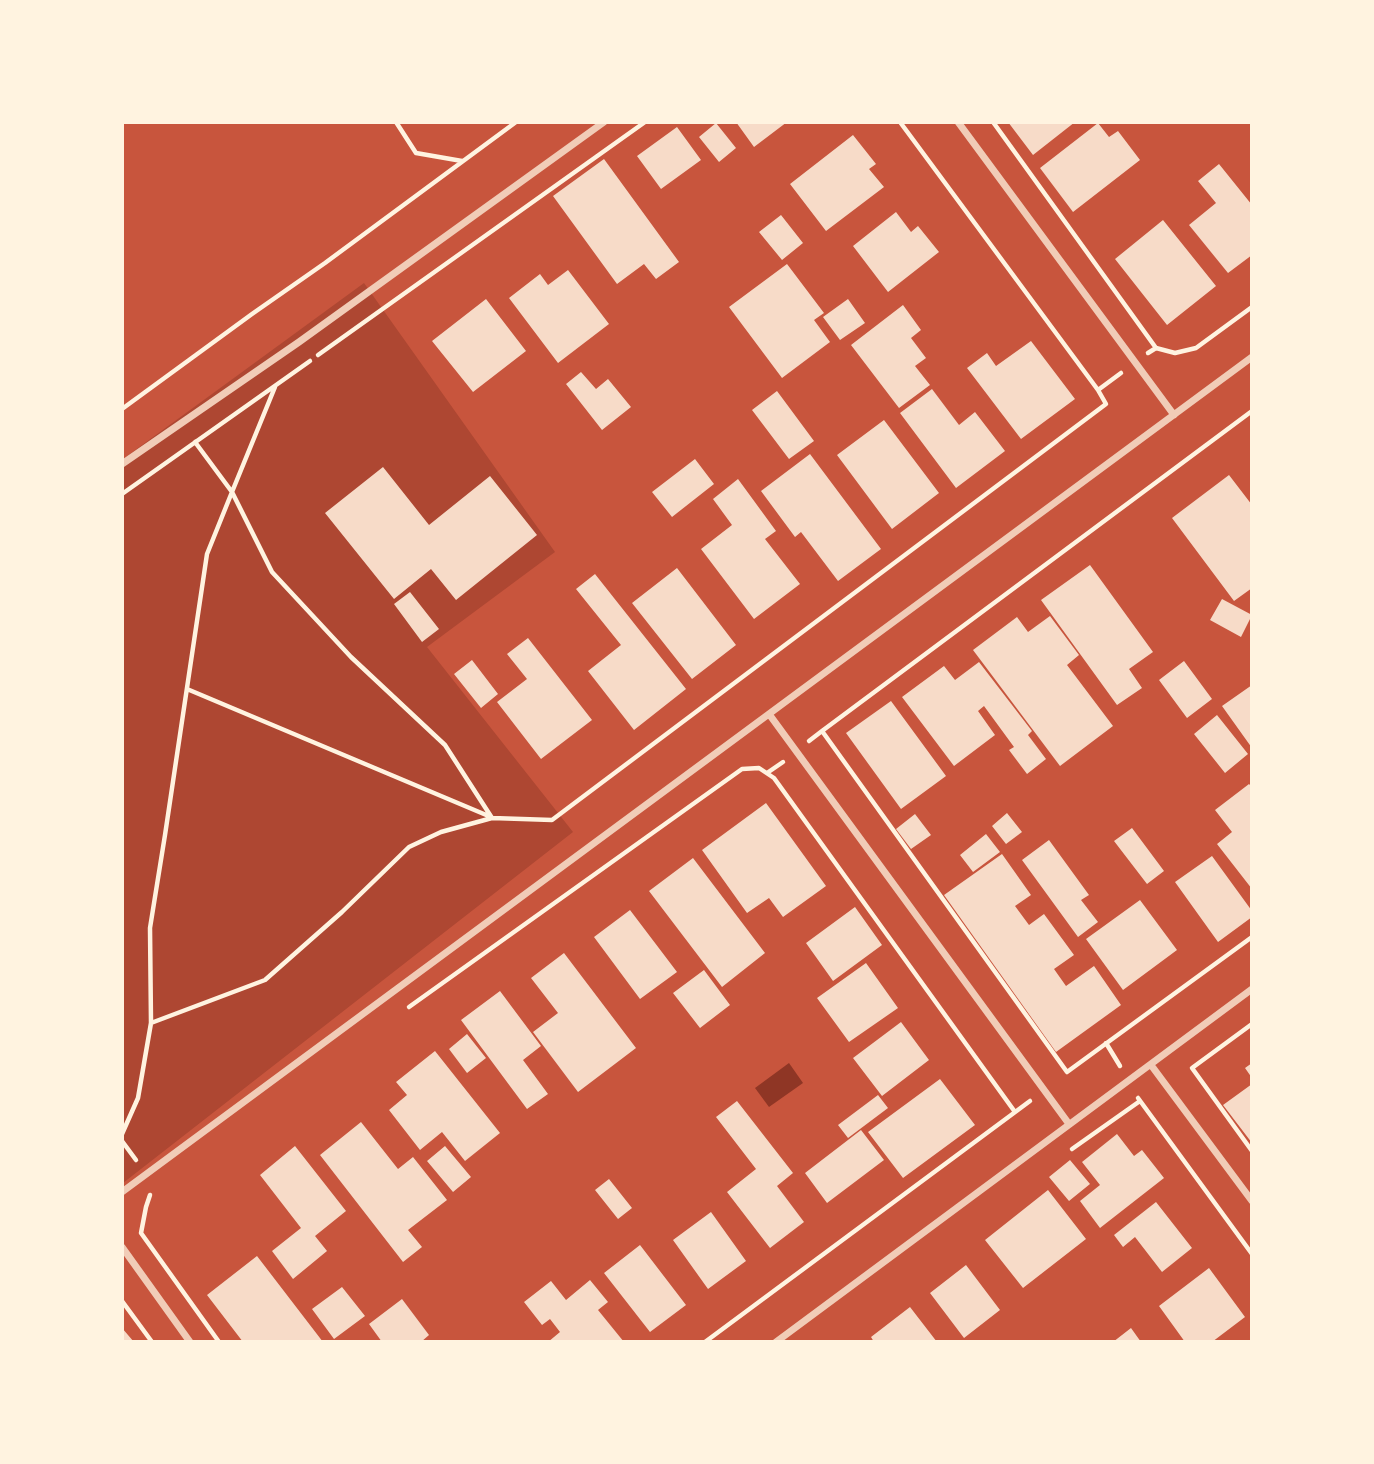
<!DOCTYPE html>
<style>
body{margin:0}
#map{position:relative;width:1374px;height:1464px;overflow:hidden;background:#c8553d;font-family:"Public Sans",sans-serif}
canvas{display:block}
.frame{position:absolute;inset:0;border:124px solid #fff3e0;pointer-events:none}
</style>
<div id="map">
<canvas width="1374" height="1464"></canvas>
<div class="frame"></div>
</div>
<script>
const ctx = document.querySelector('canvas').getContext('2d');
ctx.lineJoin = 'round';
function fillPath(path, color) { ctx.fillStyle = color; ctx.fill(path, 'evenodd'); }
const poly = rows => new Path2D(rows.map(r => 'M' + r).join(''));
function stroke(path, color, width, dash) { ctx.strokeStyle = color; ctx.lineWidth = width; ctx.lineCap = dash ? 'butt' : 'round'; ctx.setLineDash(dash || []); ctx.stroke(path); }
const green = poly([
 [364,283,555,552,427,647,573,832,123,1183,123,459]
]);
const water = poly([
 [789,1063,803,1083,769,1107,755,1088]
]);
const building = poly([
 [736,122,787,122,754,147],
 [1008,122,1075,122,1033,155],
 [716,123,736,148,719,162,699,137],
 [1098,123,1109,137,1118,131,1140,160,1073,212,1040,168],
 [677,127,701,160,661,189,637,156],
 [853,135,876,164,869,169,884,187,826,231,790,184],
 [604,159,679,262,656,279,644,264,617,284,553,196],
 [1219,164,1252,205,1252,255,1228,273,1189,225,1216,203,1198,181],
 [896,212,911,232,918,226,939,252,888,292,853,246],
 [781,215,803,243,782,260,759,232],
 [1163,220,1216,286,1167,325,1115,259],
 [787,264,824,313,814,320,830,342,782,378,729,307],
 [568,270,609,324,558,363,509,298,540,274,548,285],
 [486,299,526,351,473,392,432,341],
 [848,299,865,323,840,340,823,317],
 [903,305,921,330,911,338,926,358,915,366,930,385,899,408,851,345],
 [1031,341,1075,399,1021,439,967,368,987,353,996,366],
 [581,372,596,389,608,379,631,407,602,430,566,384],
 [932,389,959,425,975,412,1005,451,956,488,900,413],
 [777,391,814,441,789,459,752,410],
 [884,420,939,493,892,529,837,455],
 [810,454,881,549,838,581,801,532,795,537,761,491],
 [695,459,714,484,672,517,652,492],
 [383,467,429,525,490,476,537,535,456,600,431,569,394,599,325,513],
 [1229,475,1252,505,1252,588,1234,601,1172,518],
 [738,479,776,531,765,539,800,584,754,619,701,549,732,525,713,499],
 [1090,565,1153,652,1129,669,1142,688,1117,705,1041,600],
 [677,568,736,645,692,679,632,603],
 [595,574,686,689,634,730,588,671,621,645,576,589],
 [410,592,439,629,422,642,394,604],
 [1222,599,1252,615,1241,637,1210,620],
 [1050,616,1079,655,1067,665,1113,726,1060,766,973,650,1017,617,1028,632],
 [528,638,592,720,541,759,497,702,527,679,507,654],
 [472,660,498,694,481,708,454,674],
 [1184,661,1212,699,1187,718,1159,680],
 [979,662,1032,731,1028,735,1046,759,1027,774,1009,750,1014,747,984,706,978,711,995,735,954,766,902,697,944,666,955,680],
 [1252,685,1252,748,1222,706],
 [891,701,946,776,901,809,846,733],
 [1217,715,1248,754,1225,773,1194,734],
 [1249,784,1252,787,1252,889,1217,844,1232,832,1215,810],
 [766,803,826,886,783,917,769,898,747,913,702,850],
 [1007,813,1022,832,1006,844,992,826],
 [915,814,931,835,911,849,896,829],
 [1132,828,1164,871,1147,884,1114,841],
 [986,834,1000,852,973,872,960,855],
 [1049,840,1089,895,1081,900,1098,922,1078,937,1022,860],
 [1002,854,1031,895,1015,906,1029,925,1044,914,1074,955,1054,969,1066,986,1094,966,1121,1005,1056,1052,944,895],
 [1212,856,1252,911,1252,917,1218,942,1175,882],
 [693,858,765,953,722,987,649,891],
 [1140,900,1177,950,1123,990,1086,939],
 [855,907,882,945,833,981,806,943],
 [630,910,677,972,640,999,594,937],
 [564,953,636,1048,578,1092,533,1032,558,1013,531,978],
 [866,963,898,1008,849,1042,817,998],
 [704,970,730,1005,700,1028,673,993],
 [500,991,541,1046,523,1060,548,1094,527,1109,461,1020],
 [901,1022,929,1060,882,1096,853,1058],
 [467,1034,486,1058,467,1073,449,1049],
 [435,1051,500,1133,465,1161,442,1132,420,1150,389,1110,407,1095,396,1082],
 [1252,1063,1252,1078,1245,1068],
 [940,1079,975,1125,903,1178,868,1132],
 [1252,1084,1252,1143,1223,1105],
 [878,1095,888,1108,848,1138,838,1125],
 [737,1101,793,1173,777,1186,804,1222,770,1248,727,1192,756,1169,716,1117],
 [361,1122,398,1169,413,1157,447,1200,408,1230,422,1247,403,1262,320,1155],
 [861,1130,884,1160,827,1203,805,1173],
 [1117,1134,1134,1156,1142,1150,1164,1178,1100,1228,1080,1201,1100,1185,1082,1162],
 [295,1146,346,1211,315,1236,327,1251,293,1279,272,1251,301,1228,260,1175],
 [445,1146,471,1177,453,1192,427,1161],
 [1070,1160,1090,1184,1069,1201,1049,1177],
 [609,1179,632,1208,618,1219,595,1190],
 [1048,1190,1086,1239,1023,1288,985,1240],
 [1156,1202,1192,1248,1162,1272,1135,1237,1123,1247,1114,1235],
 [711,1212,746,1261,708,1289,673,1240],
 [640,1245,686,1305,650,1332,604,1273],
 [257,1256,323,1342,243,1342,207,1295],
 [966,1265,1000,1310,964,1338,930,1293],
 [1209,1268,1245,1317,1212,1342,1185,1342,1159,1306],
 [590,1280,608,1302,598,1310,624,1342,548,1342,560,1332,550,1319,542,1325,524,1302,551,1281,566,1300],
 [342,1287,365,1316,334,1339,312,1309],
 [402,1299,429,1335,421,1342,382,1342,369,1324],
 [910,1307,937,1342,874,1342,871,1337],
 [122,1328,134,1342,122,1342],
 [1131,1328,1141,1342,1113,1342]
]);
const path = poly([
 [396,122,416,153,462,161],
 [900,122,1098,390],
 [993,122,1156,348],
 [1148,353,1156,348,1175,353,1196,348,1252,307],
 [318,355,645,122],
 [275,387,232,492,272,572,351,657,445,745,492,818],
 [122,409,252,314,325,263,516,122],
 [1252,411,822,731,1067,1072,1252,937],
 [195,442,232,492,207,554,165,835,150,928,151,1023,265,980,342,912,409,847,441,832,492,818,552,820,1106,404,1098,390,1121,373],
 [122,494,310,361],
 [187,689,491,817],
 [809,741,822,731],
 [767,773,783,762],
 [409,1007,742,769,759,768,774,778,1015,1112],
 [1252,1024,1192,1068,1252,1151],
 [1106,1043,1120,1066],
 [1138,1098,1252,1254],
 [122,1134,138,1098,151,1023],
 [122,1141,136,1160],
 [1072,1149,1140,1101],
 [150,1195,146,1207,141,1233,219,1342],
 [122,1301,152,1342],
 [705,1342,1030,1101]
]);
const minor = poly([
 [958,122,1174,415],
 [122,464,299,342,604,122],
 [769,714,1069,1124],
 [1151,1065,1252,1201],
 [122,1192,1252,357],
 [122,1247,190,1342],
 [776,1342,1252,989]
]);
fillPath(green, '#ae4732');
fillPath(water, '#8f3625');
fillPath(building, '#f7dbc8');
stroke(path, '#fff3e0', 4.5);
stroke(minor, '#f1ccb7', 7);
</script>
